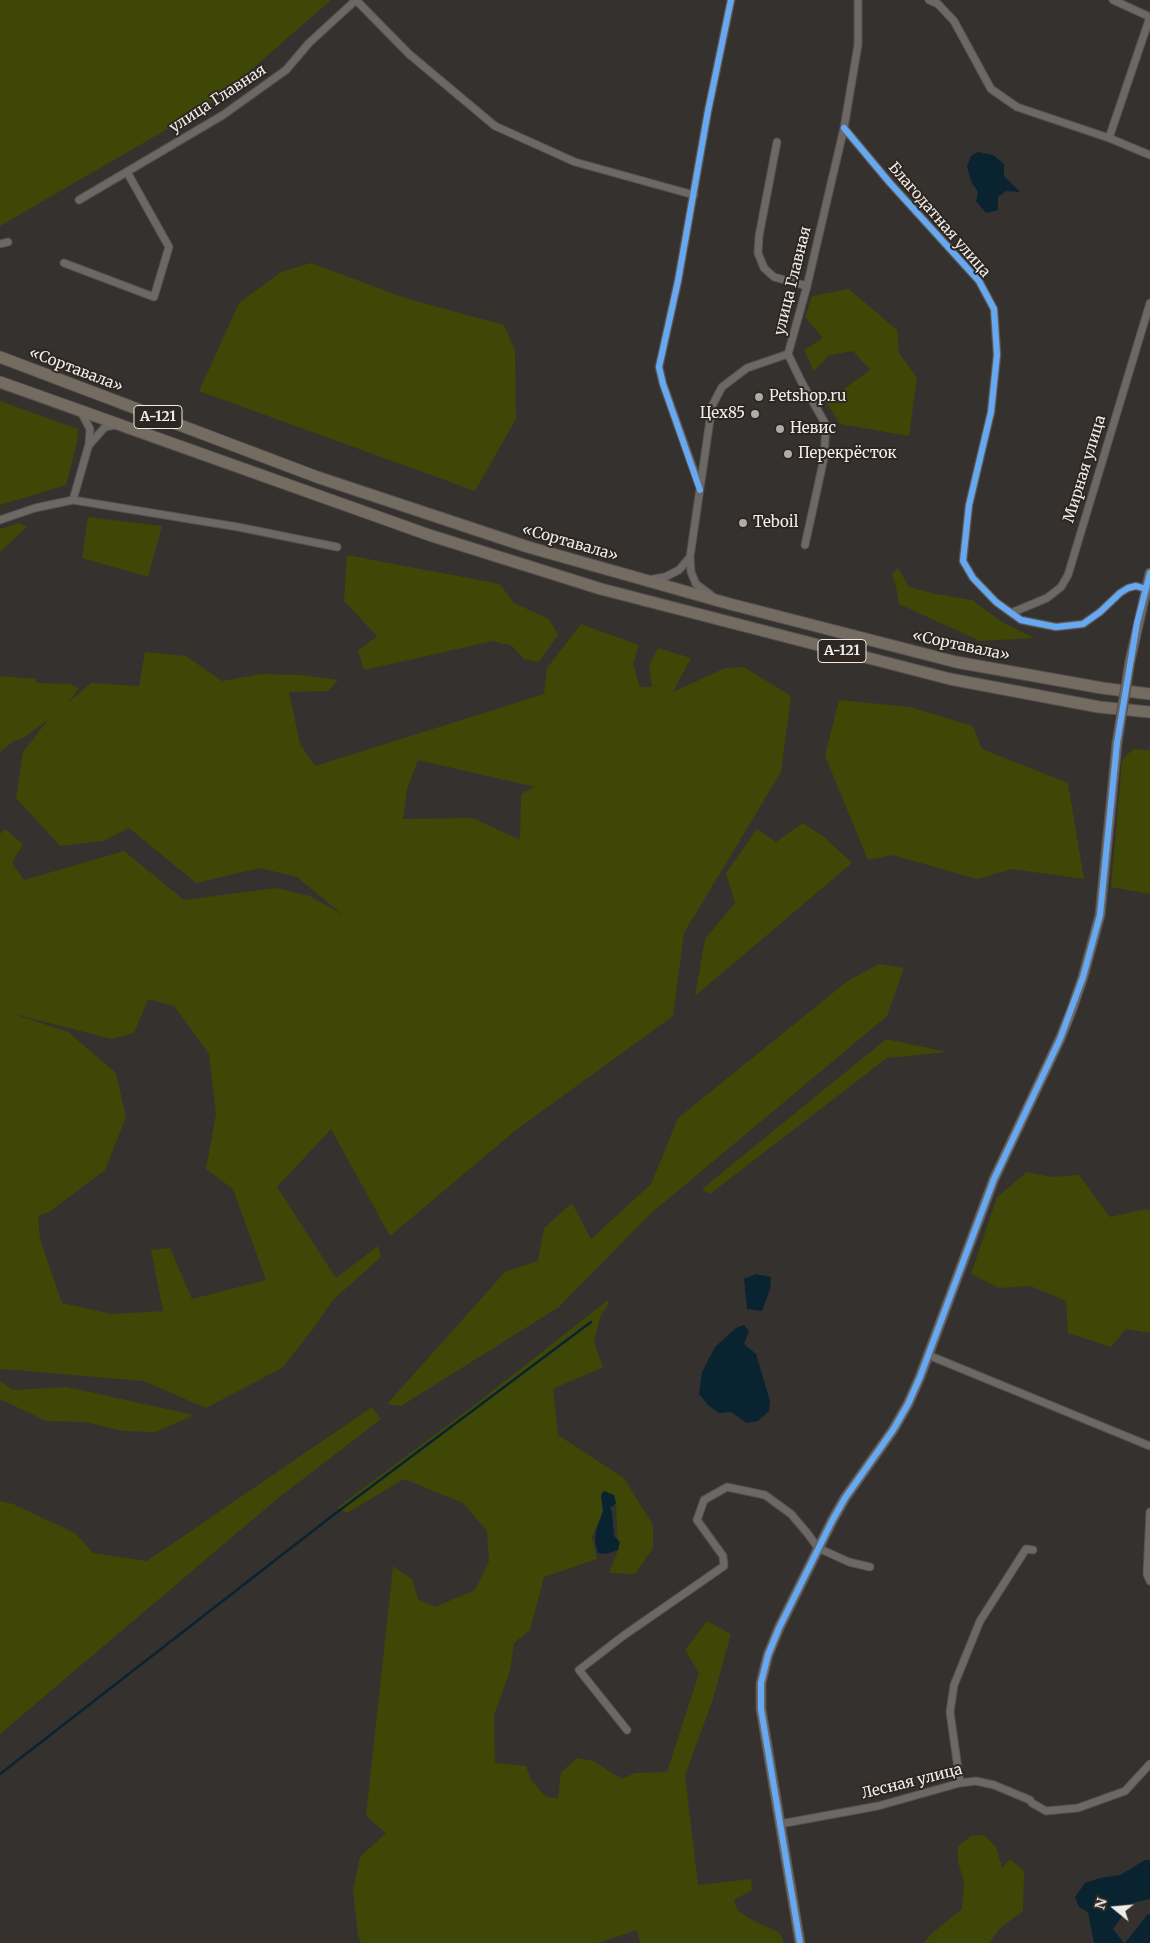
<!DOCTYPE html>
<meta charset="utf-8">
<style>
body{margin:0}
#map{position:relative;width:1150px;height:1943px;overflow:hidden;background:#35312e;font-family:Merriweather,serif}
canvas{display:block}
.north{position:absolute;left:1090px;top:1883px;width:50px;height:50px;-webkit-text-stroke:4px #2e2721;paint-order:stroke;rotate:287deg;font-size:14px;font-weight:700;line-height:20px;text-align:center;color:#f0ece8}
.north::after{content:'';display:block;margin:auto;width:18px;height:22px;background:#f0ece8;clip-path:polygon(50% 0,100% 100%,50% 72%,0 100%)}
</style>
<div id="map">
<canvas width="1150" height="1943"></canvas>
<div class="north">N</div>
</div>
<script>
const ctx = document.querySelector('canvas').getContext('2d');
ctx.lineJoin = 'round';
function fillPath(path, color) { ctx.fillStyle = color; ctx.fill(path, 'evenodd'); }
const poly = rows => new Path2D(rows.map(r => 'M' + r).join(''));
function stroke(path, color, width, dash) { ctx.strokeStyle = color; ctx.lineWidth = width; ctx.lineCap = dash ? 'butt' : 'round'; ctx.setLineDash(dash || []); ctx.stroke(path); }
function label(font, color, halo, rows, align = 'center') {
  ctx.font = font + ' Merriweather,serif'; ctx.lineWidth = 4; ctx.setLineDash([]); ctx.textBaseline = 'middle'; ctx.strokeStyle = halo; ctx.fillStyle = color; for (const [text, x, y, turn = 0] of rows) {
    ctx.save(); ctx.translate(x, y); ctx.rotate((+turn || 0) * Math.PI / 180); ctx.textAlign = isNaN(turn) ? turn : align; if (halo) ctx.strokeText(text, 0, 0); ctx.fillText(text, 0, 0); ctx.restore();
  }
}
const green = poly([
 [0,0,331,0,214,102,0,226],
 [311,263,408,299,504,325,515,350,516,419,475,491,199,391,239,303,281,272],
 [849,289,897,330,899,353,917,378,909,436,840,424,826,402,870,370,853,351,829,355,814,371,804,350,823,338,805,317,812,296],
 [0,401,78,429,77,443,66,485,0,505],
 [88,517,162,526,148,577,82,558],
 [19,523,27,527,0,552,0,529],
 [347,555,500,584,514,603,549,619,558,635,539,662,524,659,512,646,493,641,364,670,358,651,377,636,344,601],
 [898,568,909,587,936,594,972,600,1002,622,1034,638,980,641,899,604,896,587,892,574],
 [581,624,639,645,633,664,640,687,652,687,649,665,658,648,691,658,673,692,725,668,744,667,791,696,781,772,684,933,673,1016,516,1130,390,1236,331,1129,277,1187,336,1278,378,1246,381,1257,333,1300,313,1329,282,1368,206,1408,143,1381,4,1369,0,1370,0,834,5,829,23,844,12,863,24,880,124,851,184,900,276,888,310,896,343,915,297,877,260,868,196,883,129,828,103,841,60,846,16,798,23,752,48,720,23,738,14,741,0,752,0,676,36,679,36,683,71,684,79,688,68,703,91,683,139,686,145,652,186,656,222,681,262,674,302,675,338,680,328,691,289,692,300,744,315,766,544,694,547,668],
 [418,760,535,787,521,794,520,840,473,818,403,819,407,789],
 [148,999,174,1006,209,1054,216,1114,206,1169,233,1189,266,1280,192,1299,170,1248,151,1250,163,1311,112,1314,62,1303,40,1239,38,1216,49,1212,105,1170,126,1117,116,1073,68,1032,10,1013,112,1039,134,1033],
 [839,700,910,707,973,726,982,749,1068,783,1084,879,1012,869,977,879,893,855,868,860,825,756],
 [1133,749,1150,750,1150,894,1111,887,1122,760],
 [803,823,824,837,852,863,695,996,705,939,735,903,726,873,757,829,776,842],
 [879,964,904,968,887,1016,649,1215,559,1307,401,1406,387,1404,505,1272,538,1261,544,1228,572,1203,591,1239,651,1184,678,1118,849,980],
 [886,1039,948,1052,887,1058,710,1194,702,1189],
 [1027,1172,1051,1177,1079,1175,1110,1217,1146,1209,1150,1210,1150,1333,1126,1329,1111,1347,1068,1333,1066,1301,1030,1286,999,1288,971,1274,997,1197],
 [608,1300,608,1305,600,1317,594,1342,603,1367,553,1389,558,1435,624,1478,653,1525,653,1548,635,1574,609,1573,618,1550,616,1503,614,1495,604,1491,601,1495,603,1511,592,1537,597,1559,544,1577,530,1630,514,1643,510,1671,494,1715,495,1763,526,1766,531,1780,546,1797,558,1798,561,1772,577,1758,593,1761,622,1779,635,1773,667,1772,699,1673,685,1650,707,1621,731,1634,712,1702,685,1775,698,1885,751,1879,752,1890,734,1900,738,1911,754,1921,780,1933,784,1943,640,1943,637,1930,598,1943,361,1943,358,1935,353,1890,360,1857,386,1833,366,1816,393,1566,412,1579,418,1599,435,1607,475,1590,489,1561,487,1531,463,1503,404,1479,347,1513,337,1508,477,1403],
 [0,1381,13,1390,67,1387,194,1415,156,1432,123,1431,85,1422,46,1421,0,1399],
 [372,1407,381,1419,277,1499,0,1734,0,1501,13,1504,75,1533,93,1553,147,1561],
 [984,1835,996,1847,1002,1868,1010,1859,1024,1871,1023,1911,1000,1928,989,1943,924,1943,931,1934,962,1909,964,1883,958,1861,958,1846,971,1836]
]);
const water = poly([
 [978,152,993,155,1004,164,1004,176,1020,192,1006,191,998,197,998,210,986,213,976,201,978,192,972,183,967,167,971,156],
 [756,1274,771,1277,770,1289,762,1311,747,1309,744,1279],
 [744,1325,749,1331,744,1344,756,1354,770,1401,769,1411,758,1421,747,1423,731,1412,719,1413,708,1405,699,1394,702,1372,715,1347,736,1328],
 [604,1491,614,1495,616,1503,610,1508,612,1512,614,1536,620,1542,618,1550,606,1554,598,1553,595,1541,596,1531,603,1511,601,1495],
 [1145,1860,1150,1860,1150,1899,1132,1903,1113,1929,1124,1943,1094,1943,1088,1912,1079,1907,1075,1897,1085,1883,1100,1878,1120,1875],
 [1150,1914,1150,1943,1125,1943,1147,1915]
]);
const stream = poly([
 [0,1774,332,1516,591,1322]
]);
const minor = poly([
 [356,0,409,54,495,126,575,162,694,195],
 [929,0,938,4,954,21,991,89,1017,107,1109,138,1150,155],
 [1113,0,1150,17],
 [844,128,890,183,979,281,994,309,997,355,991,412,969,505,963,561,973,578,996,602,1021,620,1056,627,1083,624,1100,612,1120,593,1128,588,1136,586,1146,589],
 [1109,138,1150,17],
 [777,142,759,236,758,253,764,268,774,277,807,286],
 [79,200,223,115,286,70,309,43,356,0],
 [0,244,8,242],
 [64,263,154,297,169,247,127,172],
 [788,354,801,381,826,425,824,458,805,545],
 [90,444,105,427,116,425],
 [700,488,663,384,659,367,678,281,708,111,731,0],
 [73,500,89,444,90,429,81,412],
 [0,520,35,508,73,500,238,527,337,547],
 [653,579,665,577,679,570,690,557],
 [711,595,696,584,691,572,690,557,712,406,722,387,747,368,788,354,807,286,844,128,858,45,858,0],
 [1011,613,1047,598,1061,587,1068,575,1150,303],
 [928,1355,1150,1446],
 [1150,1512,1147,1574,1150,1581],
 [627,1730,579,1670,623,1636,724,1566,723,1556,697,1520,704,1500,727,1487,765,1495,791,1514,808,1534,818,1548,849,1562,870,1567],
 [960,1783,950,1712,954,1685,980,1621,1026,1549,1033,1550],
 [780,1824,878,1806,960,1783,976,1781,994,1785,1030,1800,1032,1803,1046,1811,1078,1808,1125,1791,1150,1764]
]);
const tertiary = poly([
 [1130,661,1150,573],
 [800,1943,761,1709,761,1683,768,1655,779,1628,832,1521,845,1498,893,1430,908,1404,920,1377,994,1179,1060,1039,1072,1009,1083,977,1100,915,1117,743]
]);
const trunk = poly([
 [0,357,317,477,528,547,730,604,956,662,1102,688,1150,694],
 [0,382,429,535,601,589,950,679,1099,707,1150,712]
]);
const tertiaryBridge = poly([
 [1117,743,1130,661]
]);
const cycleway = poly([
 [844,128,890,183,979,281,994,309,997,355,991,412,969,505,963,561,973,578,996,602,1021,620,1056,627,1083,624,1100,612,1120,593,1128,588,1136,586,1146,589],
 [700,490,663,384,659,367,678,281,708,111,731,0],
 [800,1943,761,1709,761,1683,768,1655,779,1628,832,1521,845,1498,893,1430,908,1404,920,1377,994,1179,1060,1039,1083,977,1100,915,1117,743,1137,623,1150,573]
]);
const markers = [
 [759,397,5,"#afaba7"],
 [755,414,5,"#afaba7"],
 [780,429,5,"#afaba7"],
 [788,454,5,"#afaba7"],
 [743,523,5,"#afaba7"]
];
const shields = [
 [158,417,48],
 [842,651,48]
];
const shieldNames = [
 ["А-121",158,417],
 ["А-121",842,651]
];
const streetNames = [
 ["улица Главная",218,99,-33],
 ["Благодатная улица",939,220,49],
 ["улица Главная",793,281,-76],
 ["«Сортавала»",76,370,21],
 ["Мирная улица",1085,469,-73],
 ["«Сортавала»",570,543,16],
 ["«Сортавала»",961,646,12],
 ["Лесная улица",912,1782,-14]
];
const poiNames = [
 ["Petshop.ru",769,397],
 ["Цех85",745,414,"right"],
 ["Невис",790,429],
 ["Перекрёсток",798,454],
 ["Teboil",753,523]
];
fillPath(green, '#3f4707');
fillPath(water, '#092330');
stroke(stream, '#092330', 2.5);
stroke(minor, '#53504d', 9);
stroke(tertiary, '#53504d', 11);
stroke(trunk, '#53504d', 13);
stroke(minor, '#6b6865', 7);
stroke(tertiary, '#6b6865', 9);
stroke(trunk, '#756c61', 11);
stroke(tertiaryBridge, '#53504d', 11, []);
stroke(tertiaryBridge, '#6b6865', 9);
stroke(cycleway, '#66a8f1', 6);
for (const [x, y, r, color] of markers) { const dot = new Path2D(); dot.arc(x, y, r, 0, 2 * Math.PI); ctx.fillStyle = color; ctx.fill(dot); stroke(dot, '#2e2721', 2); }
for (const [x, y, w] of shields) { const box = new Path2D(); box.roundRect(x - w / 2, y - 11.5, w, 23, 4); ctx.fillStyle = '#2e2721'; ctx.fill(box); stroke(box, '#f0ece8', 1); }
label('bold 14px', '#f0ece8', null, shieldNames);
label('15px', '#f0ece8', '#2e2721', streetNames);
label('15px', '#f0ece8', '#2e2721', poiNames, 'left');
</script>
